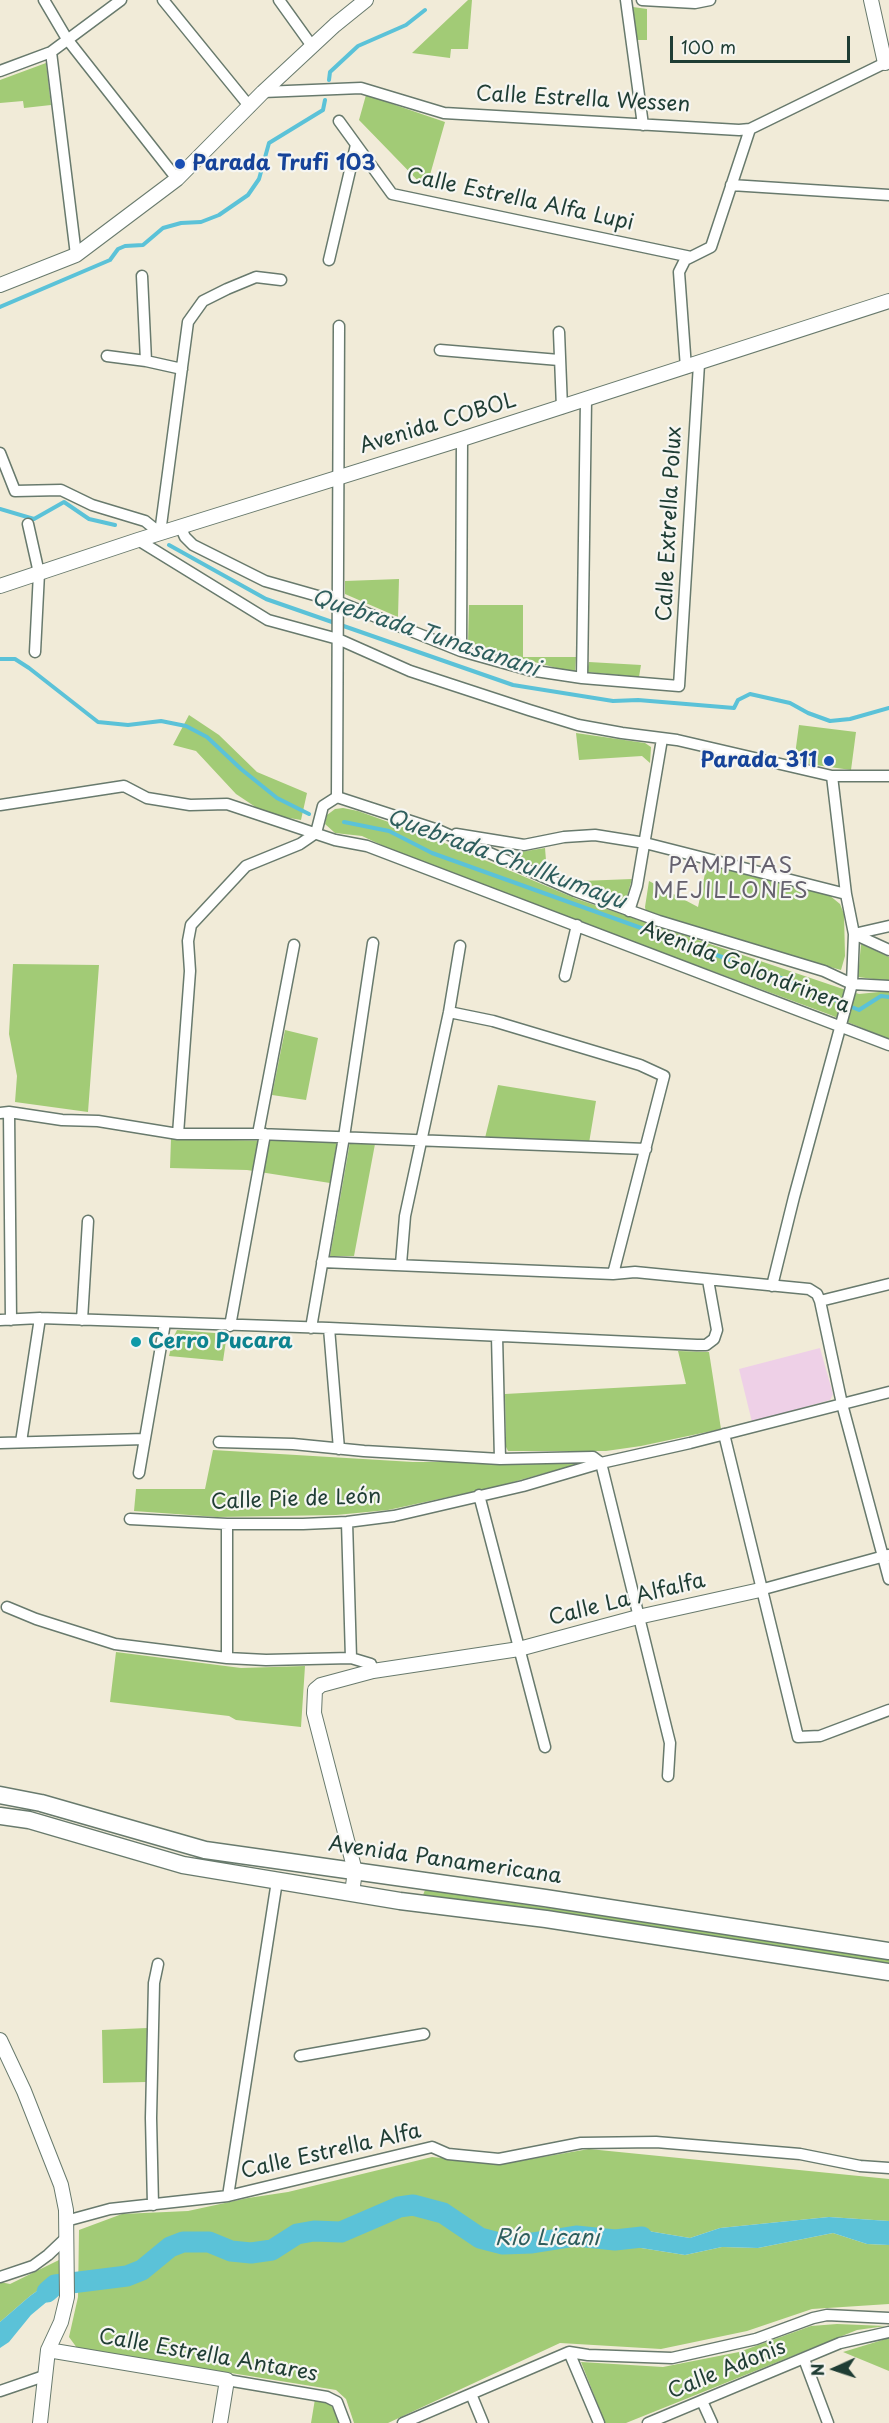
<!DOCTYPE html>
<meta charset="utf-8">
<style>
body{margin:0}
#map{position:relative;width:889px;height:2423px;overflow:hidden;background:#f1ebd8;font-family:"Playpen Sans",sans-serif}
canvas{display:block}
.north{position:absolute;left:805px;top:2339px;width:60px;height:60px;-webkit-text-stroke:4px #f6f6f2;paint-order:stroke;rotate:267deg;font-size:16px;font-weight:700;line-height:24px;text-align:center;color:#1f3d34}
.north::after{content:'';display:block;margin:auto;width:21px;height:27px;background:#1f3d34;clip-path:polygon(50% 0,100% 100%,50% 72%,0 100%)}
.scale{position:absolute;left:670px;top:36px;width:180px;height:27px;box-sizing:border-box;border:3px solid #1f3d34;border-top:0;padding-left:8px;font-size:18px;line-height:21px;white-space:nowrap;color:#1f3d34;-webkit-text-stroke:4px #f6f6f2;paint-order:stroke}
</style>
<div id="map">
<canvas width="889" height="2423"></canvas>
<div class="north">N</div>
<div class="scale">100 m</div>
</div>
<script>
const ctx = document.querySelector('canvas').getContext('2d');
ctx.lineJoin = 'round';
function fillPath(path, color) { ctx.fillStyle = color; ctx.fill(path, 'evenodd'); }
const poly = rows => new Path2D(rows.map(r => 'M' + r).join(''));
function stroke(path, color, width, dash) { ctx.strokeStyle = color; ctx.lineWidth = width; ctx.lineCap = dash ? 'butt' : 'round'; ctx.setLineDash(dash || []); ctx.stroke(path); }
function label(font, color, halo, rows, align = 'center') {
  ctx.font = font + ' "Playpen Sans",sans-serif'; ctx.lineWidth = 4.5; ctx.setLineDash([]); ctx.textBaseline = 'middle'; ctx.strokeStyle = halo; ctx.fillStyle = color; for (const [text, x, y, turn = 0] of rows) {
    ctx.save(); ctx.translate(x, y); ctx.rotate((+turn || 0) * Math.PI / 180); ctx.textAlign = isNaN(turn) ? turn : align; if (halo) ctx.strokeText(text, 0, 0); ctx.fillText(text, 0, 0); ctx.restore();
  }
}
const built = poly([
 [820,1348,833,1394,830,1400,752,1422,739,1369]
]);
const green = poly([
 [468,0,472,0,468,49,451,49,450,58,412,53],
 [633,7,647,9,647,40,637,40],
 [46,63,51,105,24,108,23,101,0,103,0,80],
 [366,95,445,122,426,189,359,120],
 [399,579,398,617,345,594,345,581],
 [469,605,523,605,523,657,576,657,575,673,468,644],
 [589,662,641,665,639,677,587,672],
 [189,715,219,735,257,772,307,793,301,820,266,814,236,794,196,751,173,745],
 [799,725,856,732,851,770,794,762],
 [576,733,645,743,651,747,650,763,642,756,579,760],
 [343,808,358,811,430,837,577,899,840,988,859,994,889,991,889,1039,828,1014,418,862,362,836,335,833,325,824,327,815,335,809],
 [545,848,547,873,518,860,515,855,520,852],
 [707,864,829,895,840,904,844,914,845,956,841,970,779,953,646,912,645,907,649,881,698,907],
 [632,879,625,903,581,881],
 [861,944,889,957,889,981,858,977],
 [13,964,99,965,88,1112,15,1102,17,1076,9,1034],
 [285,1030,318,1038,306,1100,272,1095],
 [498,1085,596,1101,589,1143,485,1138],
 [171,1139,337,1142,330,1183,247,1170,170,1168],
 [350,1142,375,1144,354,1256,330,1256],
 [177,1330,227,1334,223,1361,169,1356,174,1336],
 [678,1351,709,1352,721,1429,641,1446,606,1451,508,1451,506,1447,505,1394,686,1384],
 [213,1450,413,1462,585,1462,495,1487,388,1510,336,1515,217,1517,134,1511,136,1489,205,1489],
 [116,1652,241,1668,305,1666,301,1727,236,1720,229,1716,110,1702],
 [425,1890,889,1957,889,1965,423,1895],
 [147,2028,146,2082,103,2083,102,2030],
 [589,2149,889,2179,889,2221,829,2217,720,2228,690,2238,648,2231,609,2235,616,2244,685,2255,722,2247,758,2248,833,2233,867,2244,889,2245,889,2304,812,2309,747,2331,661,2349,560,2343,388,2423,354,2423,346,2399,336,2390,77,2348,69,2337,78,2297,79,2230,122,2214,188,2211,248,2198,288,2192,432,2157,502,2164],
 [59,2260,61,2274,30,2296,0,2322,0,2282,10,2284],
 [837,2324,886,2326,857,2330,626,2423,605,2423,581,2362,663,2367,739,2352,811,2326],
 [889,2338,889,2371,843,2352],
 [315,2399,331,2405,340,2423,311,2423]
]);
const water = poly([
 [829,2217,889,2221,889,2245,867,2244,833,2233,758,2248,722,2247,685,2255,616,2244,609,2234,648,2231,690,2238,720,2228],
 [61,2274,61,2290,31,2315,9,2342,0,2348,0,2322,30,2296]
]);
const stream = poly([
 [329,80,330,72,358,46,406,25,425,10],
 [0,307,110,260,118,249,125,246,143,245,163,228,181,223,201,222,219,215,248,195,259,179,269,143,323,110,325,100],
 [0,509,34,519,64,502,89,519,115,525],
 [169,545,266,599,513,685,613,701,638,700,734,708,738,700,750,694,790,703,808,713,830,721,850,719,889,708],
 [0,659,15,659,29,668,98,722,128,725,161,721,186,726,207,737,241,769,277,798,309,814],
 [344,822,389,831,432,853,789,981,859,1010,881,996,889,997]
]);
const river = poly([
 [47,2292,55,2285,127,2276,142,2270,170,2247,183,2242,209,2242,231,2251,251,2253,272,2250,297,2234,314,2231,341,2232,399,2207,413,2205,443,2213,480,2238,503,2244,532,2243,576,2236,615,2240,642,2237]
]);
const street = poly([
 [44,0,67,39,177,179],
 [163,0,250,107],
 [279,0,312,46],
 [626,0,643,125],
 [642,0,695,3,710,0],
 [51,52,76,255],
 [0,71,51,52,121,0],
 [263,92,361,88,444,113,739,130,750,129,885,63],
 [339,121,392,194,691,257],
 [731,185,889,195],
 [329,260,356,145],
 [142,276,146,361],
 [559,332,562,408],
 [440,350,559,360],
 [107,356,146,361,182,369],
 [686,368,679,272,685,260,711,247,750,129],
 [0,453,15,491,61,490,92,505,145,521,160,533,188,322,203,301,227,289,256,277,281,280],
 [28,524,39,573,35,652],
 [180,526,185,537,193,545,265,581,339,602,461,651,529,670,582,678,679,686,699,364],
 [138,540,268,620,338,639,410,671,529,710,578,725,622,733,677,740,832,776,889,776],
 [461,651,462,439],
 [582,678,586,400],
 [337,797,438,830,575,891,659,921,824,971,852,984,889,986],
 [337,797,339,326],
 [0,805,124,786,147,798,190,805,227,804,335,840,367,846,889,1045],
 [456,834,524,845,564,837,595,835,645,843,846,894],
 [629,911,637,886,662,739],
 [854,934,889,950],
 [854,934,889,926],
 [565,976,577,925],
 [449,1012,493,1021,640,1065,664,1076,613,1274],
 [9,1112,11,1320],
 [0,1113,9,1112,62,1120,98,1121,178,1134,258,1134,646,1149],
 [178,1134,190,971,188,941,191,925,246,866,300,844,316,833,323,806,337,797],
 [258,1134,294,945],
 [322,1262,613,1274,635,1272,809,1289,817,1294,820,1301,842,1404,889,1579],
 [401,1264,405,1216,449,1012,460,946],
 [772,1286,794,1197,852,984,854,934,846,894,832,776],
 [820,1301,889,1284],
 [0,1320,40,1318,329,1328,697,1345,706,1345,714,1339,717,1330,708,1280],
 [82,1320,88,1221],
 [230,1326,265,1134],
 [311,1328,344,1137,373,943],
 [329,1328,339,1449],
 [497,1336,500,1459],
 [724,1434,798,1737,820,1736,889,1710],
 [21,1442,40,1318],
 [219,1442,293,1444,364,1451,500,1459,593,1457,601,1463,670,1743,668,1776],
 [0,1443,145,1439],
 [139,1473,165,1323],
 [479,1495,545,1747],
 [130,1519,227,1524,303,1524,347,1522,394,1516,523,1486,601,1463,690,1443,889,1392],
 [347,1522,351,1658],
 [227,1524,227,1658],
 [760,1590,888,1555],
 [7,1607,36,1619,115,1644,227,1658,266,1660,351,1658,371,1664,373,1671],
 [300,2056,424,2034],
 [228,2196,277,1881],
 [153,2205,151,2118,154,1983,158,1964],
 [66,2221,110,2209,228,2196,432,2147,448,2154,499,2159,581,2143,656,2142,800,2154,860,2166,889,2168],
 [0,2277,33,2266,48,2255,67,2237],
 [569,2352,599,2423],
 [804,2359,828,2423],
 [227,2380,327,2397,337,2402,345,2423],
 [0,2391,44,2376],
 [471,2394,483,2423],
 [702,2401,712,2423],
 [403,2423,569,2352,588,2355,672,2358,756,2339,813,2318,827,2315,889,2318],
 [648,2423,840,2343,889,2332]
]);
const secondary = poly([
 [871,0,885,63,889,61],
 [0,285,76,255,177,179,263,92,335,25,366,0],
 [0,586,138,540,462,439,889,301],
 [352,1893,355,1871,314,1713,315,1690,321,1685,373,1671,519,1649,638,1617,760,1590],
 [0,2040,24,2091,61,2185,66,2210,67,2297,61,2322,48,2350,40,2423],
 [48,2350,227,2380,220,2423]
]);
const primary = poly([
 [0,1795,41,1803,205,1850,545,1898,889,1951],
 [0,1816,29,1820,183,1865,400,1901,546,1919,889,1972]
]);
const markers = [
 [180,164,6,"#1a4fb4"],
 [829,761,6,"#1a4fb4"],
 [136,1342,6,"#0f9aa8"]
];
const streetNames = [
 ["Calle Estrella Wessen",583,100,3],
 ["Calle Estrella Alfa Lupi",520,200,12],
 ["Avenida COBOL",438,424,-17],
 ["Calle Extrella Polux",670,524,-87],
 ["Avenida Golondrinera",745,968,21],
 ["Calle Pie de León",296,1500,-2],
 ["Calle La Alfalfa",627,1600,-14],
 ["Avenida Panamericana",445,1861,8],
 ["Calle Estrella Alfa",331,2152,-13],
 ["Calle Estrella Antares",208,2356,10],
 ["Calle Adonis",727,2370,-22]
];
const transitNames = [
 ["Parada Trufi 103",192,164],
 ["Parada 311",817,761,"right"]
];
const cultureNames = [
 ["Cerro Pucara",148,1342]
];
const waterNames = [
 ["Quebrada Tunasanani",425,634,18],
 ["Quebrada Chullkumayu",506,860,20],
 ["Río Licani",547,2239]
];
const neighbourhoodNames = [
 ["PAMPITAS",731,867],
 ["MEJILLONES",731,892]
];
fillPath(built, '#eed0e7');
fillPath(green, '#a2cb76');
fillPath(water, '#5bc2d8');
stroke(stream, '#5bc2d8', 4);
stroke(river, '#5bc2d8', 21);
stroke(street, '#687a6d', 13);
stroke(secondary, '#687a6d', 16);
stroke(primary, '#687a6d', 19);
stroke(street, '#fff', 10);
stroke(secondary, '#fff', 14);
stroke(primary, '#fff', 16);
for (const [x, y, r, color] of markers) { const dot = new Path2D(); dot.arc(x, y, r, 0, 2 * Math.PI); ctx.fillStyle = color; ctx.fill(dot); stroke(dot, '#f6f6f2', 2); }
label('21px', '#1f3d34', '#f6f6f2', streetNames);
label('bold 21px', '#164399', '#f6f6f2', transitNames, 'left');
label('bold 21px', '#0d838f', '#f6f6f2', cultureNames, 'left');
label('italic 22px', '#2e5e5d', '#f6f6f2', waterNames);
ctx.letterSpacing = '1.5px';
label('22px', '#65616e', '#f6f6f2', neighbourhoodNames);
ctx.letterSpacing = '0px';
</script>
